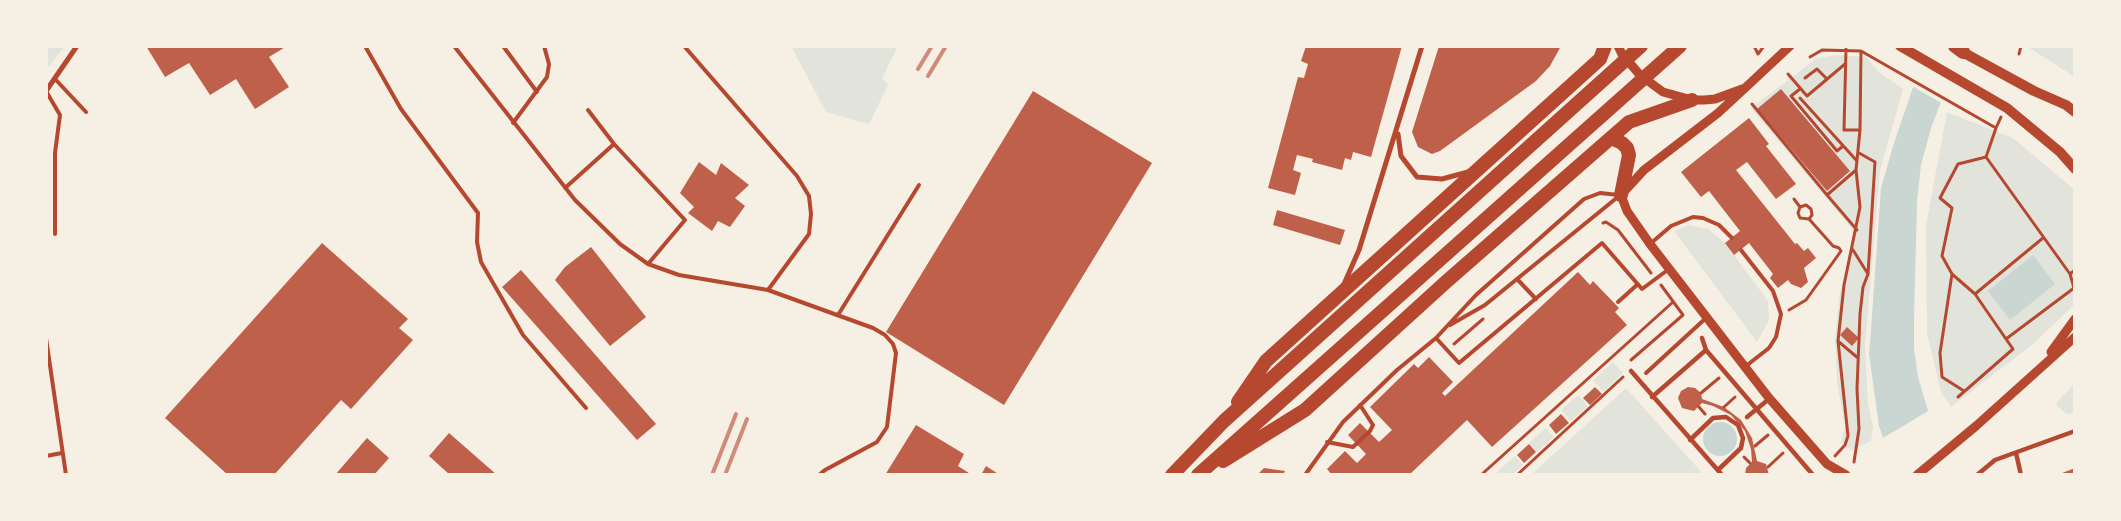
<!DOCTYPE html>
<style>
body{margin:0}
#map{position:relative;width:2121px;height:521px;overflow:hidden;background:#f6efe4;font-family:"Public Sans",sans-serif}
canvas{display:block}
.frame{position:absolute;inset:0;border:48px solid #f6efe4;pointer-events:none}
</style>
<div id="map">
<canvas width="2121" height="521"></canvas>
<div class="frame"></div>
</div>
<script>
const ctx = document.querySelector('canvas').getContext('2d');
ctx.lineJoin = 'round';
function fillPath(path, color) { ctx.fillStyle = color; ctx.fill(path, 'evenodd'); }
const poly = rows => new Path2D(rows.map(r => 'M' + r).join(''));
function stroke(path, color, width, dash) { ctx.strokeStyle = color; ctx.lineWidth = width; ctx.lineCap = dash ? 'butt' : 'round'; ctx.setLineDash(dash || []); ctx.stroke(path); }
const green = poly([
 [46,46,65,46,46,70],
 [791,46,898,46,882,78,888,85,869,124,826,112],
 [2026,46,2075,46,2075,77],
 [1837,55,1866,57,1879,72,1903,89,1880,170,1865,346,1868,404,1873,426,1871,441,1851,450,1841,442,1845,426,1837,382,1835,337,1840,294,1854,231,1751,108,1817,58],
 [1947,112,2013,138,2075,190,2075,304,2032,345,1951,407,1941,392,1927,333,1926,225],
 [1688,225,1708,229,1725,243,1768,301,1769,320,1757,342,1674,231],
 [1613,362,1623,373,1603,392,1593,380],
 [2075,383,2075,413,2067,414,2057,406,2057,402],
 [1626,388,1704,475,1531,475],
 [1578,395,1588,406,1571,421,1561,410],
 [1546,428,1554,437,1537,452,1529,443],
 [1515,456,1523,465,1512,475,1500,475,1497,472]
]);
const water = poly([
 [1927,46,1955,66,1931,128,1921,165,1917,201,1914,318,1914,349,1918,377,1947,475,1896,475,1879,426,1869,354,1871,330,1881,188,1894,143],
 [2033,255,2055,284,2010,320,1988,291],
 '1703 439a17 17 0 1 1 34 0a17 17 0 1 1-34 0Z'
]);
const pier = poly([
 [1924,46,1970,46,1957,67,1943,104,1910,85],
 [1930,410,1949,475,1894,475,1881,439]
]);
const building = poly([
 [146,46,287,46,269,57,289,87,255,109,236,79,210,95,189,63,165,77],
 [1306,46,1402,46,1371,157,1353,152,1351,160,1345,158,1342,170,1312,162,1313,159,1297,155,1293,170,1301,173,1295,195,1268,188,1298,77,1304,78,1308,64,1301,61],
 [1439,46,1561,46,1550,66,1536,81,1440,151,1432,154,1418,147,1412,132],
 [1781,89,1850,171,1827,191,1757,109],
 [1033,91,1152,163,1004,405,886,332],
 [1749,118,1769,144,1766,146,1796,184,1776,199,1747,162,1736,170,1795,244,1797,243,1804,251,1808,248,1816,258,1804,268,1808,282,1801,288,1791,284,1788,280,1778,288,1770,278,1773,274,1749,243,1734,255,1725,243,1740,231,1709,191,1701,197,1681,172],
 [699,162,716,175,721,163,749,185,735,198,745,206,730,227,718,221,712,231,688,213,694,207,680,193],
 [1277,210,1345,230,1340,245,1273,225],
 [322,243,408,319,399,328,413,340,351,409,341,400,274,475,228,475,165,418],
 [591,247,646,317,610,346,555,280,565,267],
 [521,270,656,424,637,440,502,287],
 [1578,272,1590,285,1593,281,1619,308,1615,312,1627,325,1492,447,1467,420,1409,475,1332,475,1327,469,1345,451,1357,463,1366,454,1348,435,1360,423,1379,442,1392,430,1370,407,1414,364,1418,368,1429,357,1453,382,1442,393,1445,396],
 [1847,327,1859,338,1852,346,1840,335],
 [1595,387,1602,394,1590,405,1583,398],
 [1688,387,1695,388,1701,393,1702,399,1724,407,1741,420,1752,438,1757,461,1766,464,1769,475,1745,475,1746,468,1752,462,1751,449,1745,431,1731,415,1713,406,1702,403,1694,411,1682,408,1678,398,1681,391],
 [1561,414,1569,423,1556,434,1549,425],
 [916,425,964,454,958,466,972,475,885,475],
 [449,433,497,475,450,475,429,456],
 [367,438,389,458,374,475,335,475],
 [1529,444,1536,452,1524,463,1517,455],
 [986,466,1000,475,981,475],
 [1264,468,1285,471,1283,475,1257,475],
 [2075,468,2075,475,2057,475]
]);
const path = poly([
 [1754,46,1758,54,1764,46],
 [1846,49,1844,130,1860,130],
 [2019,54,2021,46],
 [1810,57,1822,50,1861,51,1996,128,1986,157,2070,274,2074,288,2006,339,2013,349,1958,397],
 [1788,74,1807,96,1845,64],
 [1805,78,1817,69,1827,79],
 [1800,89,1791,96,1837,151,1843,146],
 [1800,98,1857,161],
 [1752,104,1827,195,1856,170],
 [1996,128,2001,117],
 [1827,195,1857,230],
 [1794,199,1800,207],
 [1603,223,1606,222,1618,230,1651,273],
 [1853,250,1868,274],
 [1952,274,1975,294,2043,238],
 [2070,274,2075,270],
 [1975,294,2006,339],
 [1789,310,1806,300,1841,251,1839,248,1833,246,1809,219,1800,218,1798,213,1800,207,1806,205,1811,209,1812,215,1809,219],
 [1839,342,1858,358],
 [1454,344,1483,319],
 [1631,360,1683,315,1661,285],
 [1964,391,1942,377,1940,353,1952,274,1942,256,1952,208,1940,198,1958,164,1986,157],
 [1701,393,1719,378],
 [1699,407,1705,414],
 [1724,407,1735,397],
 [1755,446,1768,435],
 [1835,456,1845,445,1848,436,1838,341,1844,285,1860,207,1856,170,1860,130,1861,51],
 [1744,457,1750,463],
 [1854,462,1859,429,1857,389,1860,314,1863,287,1868,274,1875,162,1859,153],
 [1768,467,1783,453],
 [1481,475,1673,302],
 [1517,475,1623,377]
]);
const service = poly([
 [365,46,401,109,478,213,477,242,481,262,523,335,586,408],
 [454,46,575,200,620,244,648,264,679,275,768,290,873,328,885,335,893,344,896,353,887,427,877,442,825,470,819,475],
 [503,46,537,92],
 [684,46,797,176,809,196,811,214,809,234,768,290],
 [56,80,86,112],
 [46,91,60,115,55,153,55,234],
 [513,123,547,77,549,64,544,46],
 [614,144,685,220,648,264],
 [565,188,614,144,588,110],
 [1650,244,1671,226,1693,217,1703,218,1719,225,1732,238],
 [1741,250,1773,291,1781,314,1776,337,1769,348,1746,366],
 [1517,279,1536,299],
 [1618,302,1638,284],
 [838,315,919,185],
 [1450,325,1485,305,1619,196],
 [46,338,66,475],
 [1436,338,1459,363,1602,243,1642,289,1669,269],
 [1646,373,1706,318],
 [1327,442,1353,447,1370,431,1373,425,1360,405],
 [46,456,62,453],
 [1305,475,1343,422,1397,370,1436,338,1476,295,1584,199,1600,193,1619,195]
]);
const pedestrian = poly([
 [1702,338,1706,350,1813,475],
 [1631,371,1722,475],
 [1652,397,1706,350],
 [1747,417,1769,399],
 [1690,440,1713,418,1726,417,1738,425,1743,438,1741,448,1718,470],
 [2016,453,2021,475],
 [1977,475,1995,460,2075,431]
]);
const minor = poly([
 [46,91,77,46],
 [1398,134,1401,156,1417,177,1442,179,1468,172],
 [1344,284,1359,250,1422,46]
]);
const tertiary = poly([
 [1618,46,1622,54,1640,75,1663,92,1692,100,1704,100,1715,99,1745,88,1790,46],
 [1745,88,1718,113,1644,170,1621,195,1627,211,1650,244,1769,398,1827,464,1846,475],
 [2051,352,2075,319],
 [1917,475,1976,426,2075,337]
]);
const secondary = poly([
 [1900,46,2007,108,2060,152,2075,169],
 [1957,49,2034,91,2066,105,2075,112]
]);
const trunk = poly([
 [1955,46,1963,52],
 [1611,138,1622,143,1627,148,1629,155,1621,195],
 [1238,402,1266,361,1600,59,1605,46],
 [1223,461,1305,410,1447,281,1629,122,1692,100],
 [1172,475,1224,421,1641,46],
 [1198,475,1680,46]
]);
const rail = poly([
 [918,69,932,46],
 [928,76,946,46],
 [712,475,736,414],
 [725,475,747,419]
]);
fillPath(green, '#e2e4dc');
fillPath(water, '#c9d6d2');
fillPath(pier, '#f6efe4');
fillPath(building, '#bf614a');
stroke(path, '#b5482f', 3);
stroke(service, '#b5482f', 4);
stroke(pedestrian, '#b5482f', 4.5);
stroke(minor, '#b5482f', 5);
stroke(tertiary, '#b5482f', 9);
stroke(secondary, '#b5482f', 10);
stroke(trunk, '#b5482f', 14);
stroke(rail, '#cf8b77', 4);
</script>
